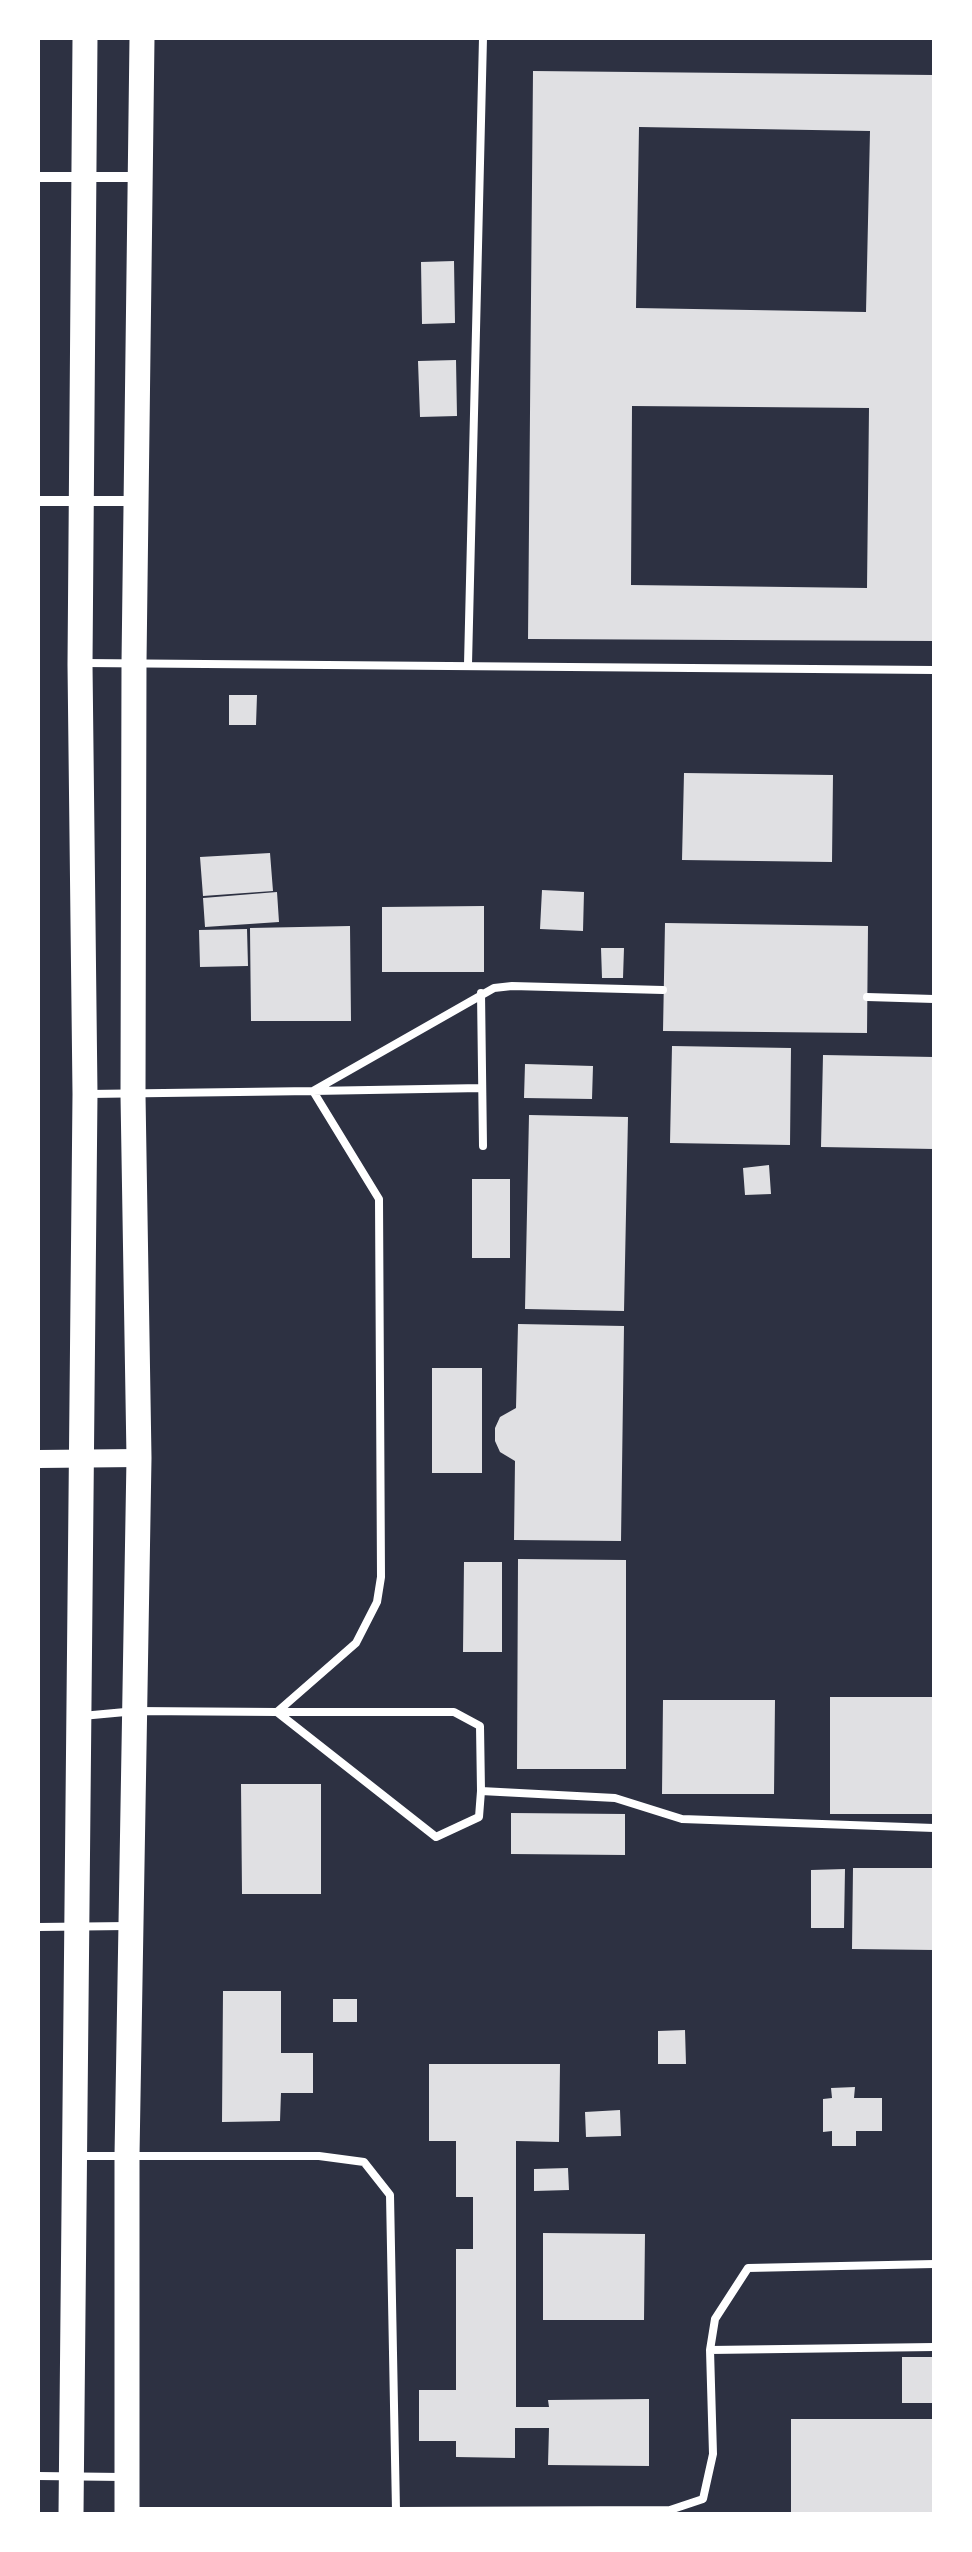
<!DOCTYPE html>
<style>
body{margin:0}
#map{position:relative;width:972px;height:2552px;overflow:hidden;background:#2d3142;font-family:Overpass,sans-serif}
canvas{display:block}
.frame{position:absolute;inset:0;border:40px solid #fff;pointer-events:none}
</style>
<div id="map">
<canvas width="972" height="2552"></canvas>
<div class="frame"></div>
</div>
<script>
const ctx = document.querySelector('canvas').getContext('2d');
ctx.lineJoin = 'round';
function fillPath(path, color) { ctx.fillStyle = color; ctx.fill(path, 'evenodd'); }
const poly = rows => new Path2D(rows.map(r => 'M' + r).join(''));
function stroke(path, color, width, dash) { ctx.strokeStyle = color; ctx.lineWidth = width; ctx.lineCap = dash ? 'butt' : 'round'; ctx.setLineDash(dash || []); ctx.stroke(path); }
const building = poly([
 [533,71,934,75,934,641,528,639],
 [639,127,870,131,866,312,636,308],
 [632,406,869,408,867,588,631,585],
 [454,261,455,323,422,324,421,262],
 [456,360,457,416,420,417,418,361],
 [229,695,257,695,256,725,229,725],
 [684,773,833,775,832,862,682,860],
 [270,853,273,891,203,896,200,857],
 [542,890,584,892,583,931,540,929],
 [277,892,279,922,205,927,203,898],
 [484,906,484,972,382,972,382,907],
 [665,923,868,926,867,1033,663,1031],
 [350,926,351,1021,251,1021,250,928],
 [247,929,248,966,200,967,199,930],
 [601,948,624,948,623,978,602,978],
 [672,1046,791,1048,790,1145,670,1143],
 [823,1055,934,1057,934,1149,821,1147],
 [525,1064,593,1066,592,1099,524,1098],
 [529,1115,628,1117,624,1311,525,1309],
 [769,1165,771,1194,745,1195,743,1168],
 [472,1179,510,1179,510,1258,472,1258],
 [518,1324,624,1326,621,1541,514,1540,515,1461,500,1452,495,1441,495,1428,500,1417,516,1408],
 [432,1368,482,1368,482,1473,432,1473],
 [518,1559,626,1560,626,1769,517,1769],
 [464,1562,502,1562,502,1652,463,1652],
 [830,1697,934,1697,934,1814,830,1814],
 [663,1700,775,1700,774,1794,662,1794],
 [241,1784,321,1784,321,1894,242,1894],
 [511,1813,625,1814,625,1855,511,1854],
 [853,1868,934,1868,934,1950,852,1949],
 [845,1869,844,1928,811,1928,811,1870],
 [223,1991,281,1991,281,2053,313,2053,313,2093,281,2093,280,2121,222,2122],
 [333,1999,357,1999,357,2022,333,2022],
 [685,2030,686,2064,658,2064,658,2031],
 [429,2064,560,2064,559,2142,516,2141,516,2407,549,2407,548,2400,649,2399,649,2466,548,2465,549,2428,515,2428,515,2458,456,2457,456,2441,419,2441,419,2390,456,2390,456,2249,473,2249,473,2197,456,2197,456,2141,429,2141],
 [855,2087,854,2098,882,2098,882,2131,856,2131,856,2146,832,2146,832,2131,823,2132,823,2099,832,2098,831,2088],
 [620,2110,621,2136,586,2137,585,2112],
 [568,2168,569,2190,534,2191,534,2169],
 [543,2233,645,2234,644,2320,543,2320],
 [902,2357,934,2357,934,2403,902,2403],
 [791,2419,934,2419,934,2514,791,2514]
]);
const service = poly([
 [84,663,934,670],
 [468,664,483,38],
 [481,993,483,1146],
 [867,997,934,999],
 [89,1094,313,1091,494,988,512,986,663,990],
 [277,1712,436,1837,479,1817,481,1791,615,1798,682,1819,934,1828],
 [277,1712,454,1712,480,1726,481,1791],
 [82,1716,136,1711,277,1712,356,1643,377,1602,381,1577,379,1199,313,1091,482,1088],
 [38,1927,128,1926],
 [80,2156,319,2156,364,2162,390,2195,396,2511,132,2511],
 [710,2350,715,2319,748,2268,934,2264],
 [38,2476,122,2477],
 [396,2511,670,2510,703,2499,713,2454,710,2350,934,2347]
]);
const minor = poly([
 [38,177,137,177],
 [38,501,137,501]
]);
const tertiary = poly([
 [38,1459,139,1458]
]);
const primary = poly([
 [71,2514,85,1094,80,664,85,38],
 [127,2514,127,2155,139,1458,133,1095,134,662,142,38]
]);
fillPath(building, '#e0e0e3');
stroke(service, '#fff', 8);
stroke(minor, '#fff', 10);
stroke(tertiary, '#fff', 18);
stroke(primary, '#fff', 25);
</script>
